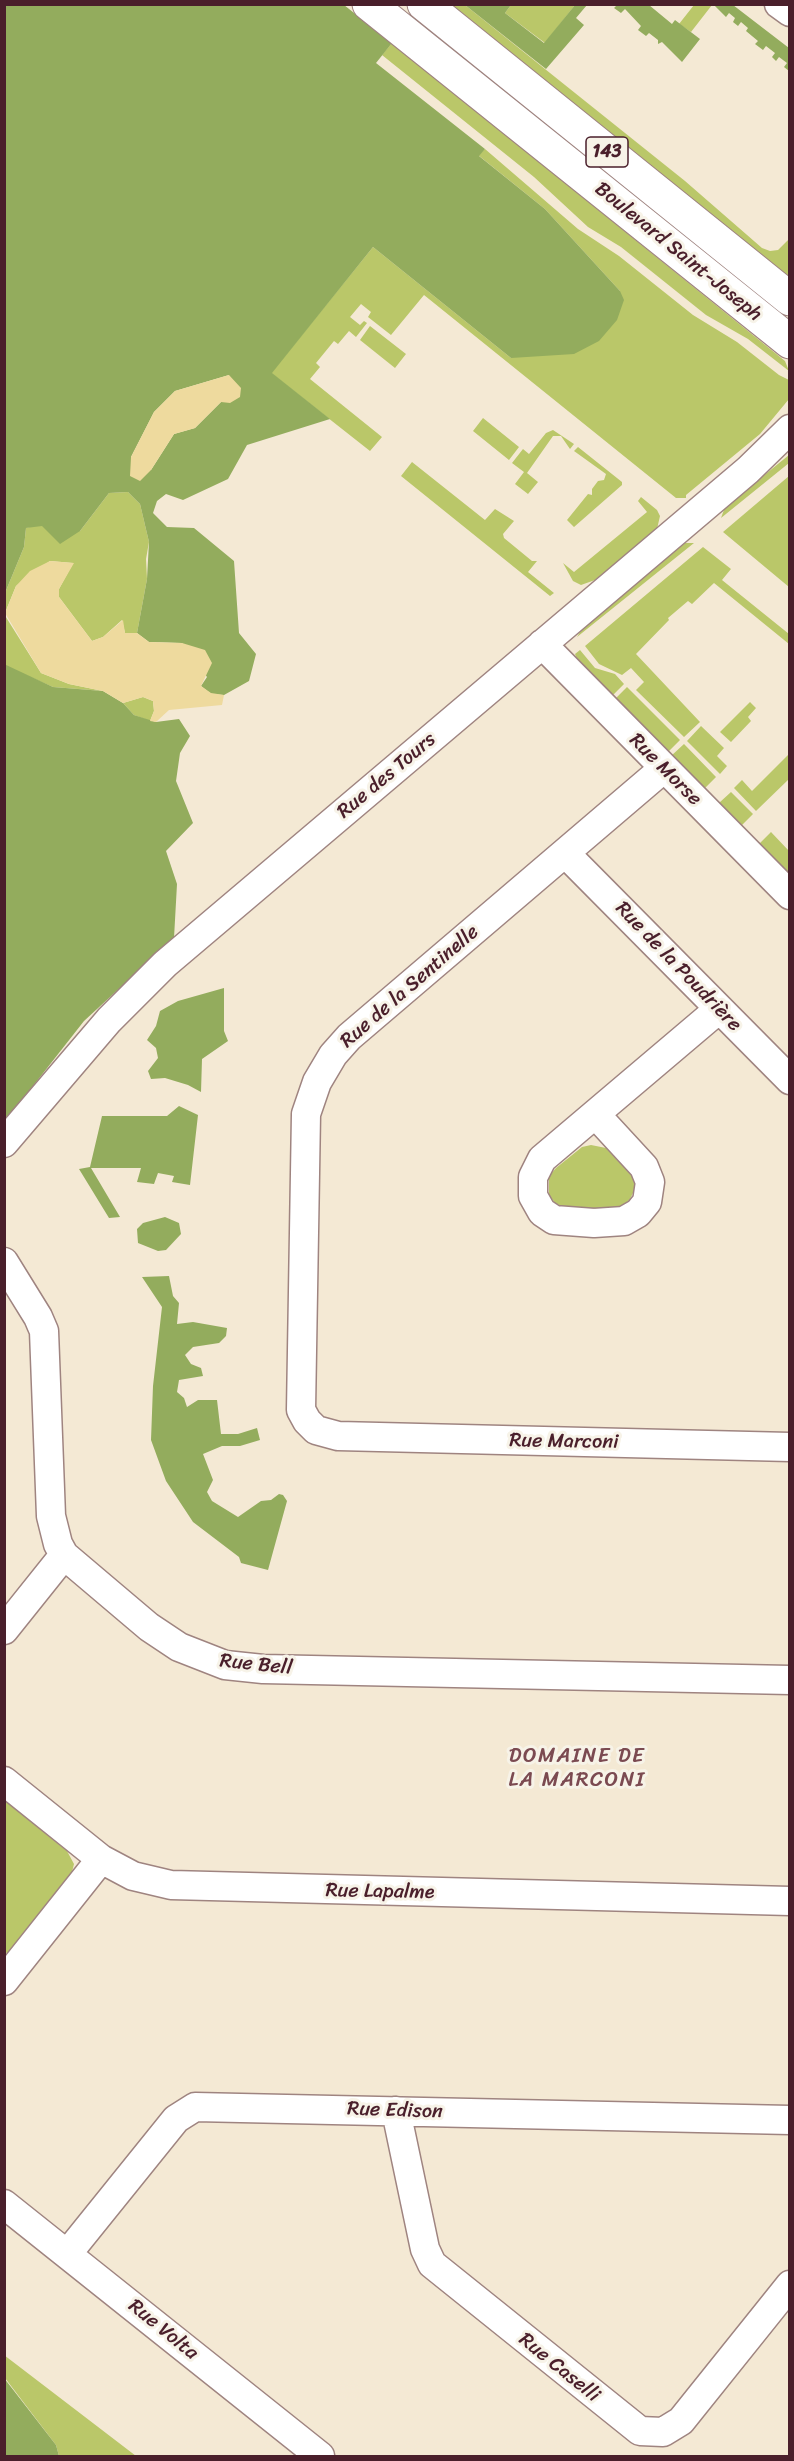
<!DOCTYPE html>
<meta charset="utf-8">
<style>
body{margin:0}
#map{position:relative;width:794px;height:2461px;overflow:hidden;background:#f4e9d4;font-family:Sriracha,sans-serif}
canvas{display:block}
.frame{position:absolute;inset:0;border:6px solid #4a1f2b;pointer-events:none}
</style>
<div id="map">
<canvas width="794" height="2461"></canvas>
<div class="frame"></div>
</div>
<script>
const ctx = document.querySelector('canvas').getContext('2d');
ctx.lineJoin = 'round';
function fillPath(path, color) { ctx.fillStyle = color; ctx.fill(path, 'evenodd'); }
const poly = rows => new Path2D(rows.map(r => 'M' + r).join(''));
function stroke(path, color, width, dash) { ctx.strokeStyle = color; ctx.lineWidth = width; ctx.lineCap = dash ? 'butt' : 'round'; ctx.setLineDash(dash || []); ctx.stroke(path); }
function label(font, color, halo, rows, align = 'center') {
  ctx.font = font + ' Sriracha,sans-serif'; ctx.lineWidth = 6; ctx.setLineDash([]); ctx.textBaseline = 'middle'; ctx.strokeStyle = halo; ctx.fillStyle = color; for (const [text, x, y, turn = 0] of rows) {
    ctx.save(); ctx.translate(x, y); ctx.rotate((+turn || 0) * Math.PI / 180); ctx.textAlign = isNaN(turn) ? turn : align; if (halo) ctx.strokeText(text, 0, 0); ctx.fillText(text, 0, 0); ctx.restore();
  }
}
const green = poly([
 [443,5,465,5,685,181,762,248,770,251,778,250,789,239,789,277],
 [511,5,575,5,545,43,505,13],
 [694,5,712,5,691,32,679,24],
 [392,43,785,361,789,371,748,339,706,315,621,247,588,227,534,177,382,55],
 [485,149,578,229,619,256,693,315,737,342,779,375,789,380,789,399,760,434,686,495,686,498,676,498,424,295,391,335,368,317,371,312,361,304,350,317,360,325,364,321,367,323,356,337,349,331,338,344,334,341,316,363,320,367,310,379,382,437,370,451,271,373,373,247,511,358,620,291,545,209,478,155],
 [370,326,406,354,395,368,360,340],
 [483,418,519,447,509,460,473,431],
 [553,430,574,444,570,449,561,436,553,436,527,473,538,482,528,494,515,484,524,472,512,463,523,449,529,454,546,433],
 [578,447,622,482,622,485,574,527,567,520,588,494,592,495,592,489,598,481,604,480,606,474,574,451],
 [789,455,789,463,721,518,725,507],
 [412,462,485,520,495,509,514,521,503,534,504,538,532,561,537,561,528,572,554,593,550,596,401,476],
 [789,476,789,587,723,532],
 [128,492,140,504,149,542,146,559,147,579,137,633,125,633,122,620,103,637,92,641,59,597,59,589,73,563,50,561,16,586,5,613,5,593,24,547,26,528,37,525,80,531,109,493],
 [641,497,657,510,660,516,657,529,595,580,581,585,573,581,563,563,574,572,647,512,638,501],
 [685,543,694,543,577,637,585,624],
 [703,547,731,569,722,580,789,634,789,644,714,583,692,604,688,601,668,618,669,620,636,654,700,722,684,737,636,690,644,682,631,668,622,675,599,664,585,646],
 [4,614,41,673,69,684,103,691,53,687,5,666],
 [580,650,595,668,615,674,624,684,612,696,578,661,575,654],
 [627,687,680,740,668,752,615,699],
 [143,697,153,701,154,711,150,721,134,715,123,703],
 [750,702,756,708,748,717,751,721,731,742,720,732],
 [701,726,724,748,717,756,727,766,720,774,687,741],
 [684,744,716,777,704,789,671,756],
 [789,754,789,779,756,811,734,788,742,780,752,791],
 [731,792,753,814,741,826,719,803],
 [771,832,789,851,789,875,759,844],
 [591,1145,606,1148,633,1177,635,1189,630,1199,623,1206,613,1209,564,1207,555,1203,549,1195,549,1176,556,1168,582,1147],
 [4,1800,67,1851,74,1864,72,1872,8,1954,4,1951],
 [4,2355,136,2456,59,2456,56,2445,5,2378]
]);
const forest = poly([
 [713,4,733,5,789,48,789,71,784,67,787,63,779,57,776,61,772,57,775,53,766,46,763,50,755,44,758,41,746,31,748,28,741,22,738,26,733,22,735,18,729,13,726,17],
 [5,5,344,5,392,43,376,63,485,149,479,156,545,209,620,291,624,300,617,320,599,341,574,354,511,358,373,247,272,373,330,419,247,445,228,479,183,500,166,494,157,501,153,513,167,527,194,528,234,561,239,633,256,654,249,681,224,695,211,694,201,686,207,677,182,643,149,642,137,633,147,579,149,542,140,504,128,492,109,493,80,531,60,544,42,526,26,528,24,547,5,593],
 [229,375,221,402,195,428,174,434,151,470,131,457,154,412,175,391],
 [465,5,511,5,505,13,544,43,575,5,587,5,576,18,584,25,546,69],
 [617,5,649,5,672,24,675,20,700,39,682,62,662,42,658,44,658,40,649,33,646,36,638,30,641,26,625,9,621,13,614,8],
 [4,664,53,687,103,691,123,703,134,715,156,722,179,719,190,736,180,753,176,781,193,823,166,851,177,884,174,938,84,1021,4,1123],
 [224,988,224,1031,228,1041,202,1059,201,1092,188,1085,165,1078,151,1079,148,1071,158,1058,156,1048,147,1040,156,1026,160,1011,178,1001],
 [179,1106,198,1115,190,1185,172,1182,174,1176,158,1173,154,1184,137,1182,141,1168,91,1168,120,1217,109,1218,79,1169,90,1167,102,1116,167,1116],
 [165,1217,179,1223,181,1234,166,1250,158,1251,138,1243,137,1229,143,1223],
 [169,1276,173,1296,179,1303,177,1324,193,1322,227,1328,226,1336,219,1343,193,1347,185,1355,191,1364,201,1368,203,1376,179,1380,177,1392,184,1398,187,1407,198,1400,217,1400,221,1434,238,1434,257,1428,260,1440,240,1446,222,1446,203,1454,213,1480,207,1492,212,1501,238,1517,261,1501,271,1500,279,1494,283,1495,287,1501,268,1570,241,1563,239,1557,193,1522,166,1481,151,1440,153,1386,162,1307,142,1277],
 [4,2378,56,2445,59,2456,5,2456]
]);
const sand = poly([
 [229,375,241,388,240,397,230,403,221,402,195,428,174,434,151,470,140,481,130,476,131,457,154,412,175,391],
 [50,561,74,563,59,589,59,597,92,641,103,637,123,620,125,633,137,633,149,642,182,643,205,650,212,663,201,686,211,693,224,695,222,705,169,710,156,722,150,721,154,711,153,701,143,697,123,703,103,691,69,684,41,673,5,613,16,586,30,571]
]);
const minor = poly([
 [779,4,790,12],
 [542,644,790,895],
 [663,769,349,1037,333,1055,317,1082,306,1114,301,1410,307,1421,316,1430,338,1436,790,1447],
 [566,854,790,1080],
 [597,1116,644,1167,650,1182,647,1202,638,1213,624,1221,594,1223,554,1220,542,1212,533,1196,533,1177,542,1159,719,1009],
 [4,1143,109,1020,165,964,748,470,790,429],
 [4,1262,38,1317,44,1331,51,1516,58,1544,64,1555,149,1627,179,1647,225,1665,263,1669,790,1680],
 [4,1630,64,1555],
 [4,1781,101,1859,133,1876,171,1885,790,1901],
 [4,1981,101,1859],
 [396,2111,425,2249,432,2264,640,2431,663,2432,681,2421,790,2285],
 [4,2204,320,2456],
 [68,2253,176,2119,195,2107,790,2120]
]);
const major = poly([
 [369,4,790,342],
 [424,4,790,299]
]);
const shields = [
 [607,152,42]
];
const shieldNames = [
 ["143",607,152]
];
const streetNames = [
 ["Boulevard Saint-Joseph",678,252,39],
 ["Rue Morse",665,770,45],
 ["Rue des Tours",387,776,-40],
 ["Rue de la Poudrière",678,967,46],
 ["Rue de la Sentinelle",410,987,-41],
 ["Rue Marconi",564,1442,1],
 ["Rue Bell",256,1665,6],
 ["Rue Lapalme",380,1892,1],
 ["Rue Edison",395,2111,2],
 ["Rue Volta",163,2330,39],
 ["Rue Caselli",559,2368,39]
];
const neighbourhoodNames = [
 ["DOMAINE DE",577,1757],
 ["LA MARCONI",577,1781]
];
fillPath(green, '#bac769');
fillPath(forest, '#93ac5d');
fillPath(sand, '#eeda9e');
stroke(minor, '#9f8480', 31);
stroke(major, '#9f8480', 35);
stroke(minor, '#fff', 28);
stroke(major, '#fff', 33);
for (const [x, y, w] of shields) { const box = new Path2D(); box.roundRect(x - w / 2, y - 15, w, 30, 4.5); ctx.fillStyle = '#f7f3e8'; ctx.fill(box); stroke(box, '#4a1f2b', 1.5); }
label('bold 18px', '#4a1f2b', null, shieldNames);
label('20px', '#4a1f2b', '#f7f3e8', streetNames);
ctx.letterSpacing = '1.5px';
label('21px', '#7b4a51', '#f7f3e8', neighbourhoodNames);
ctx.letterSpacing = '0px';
</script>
